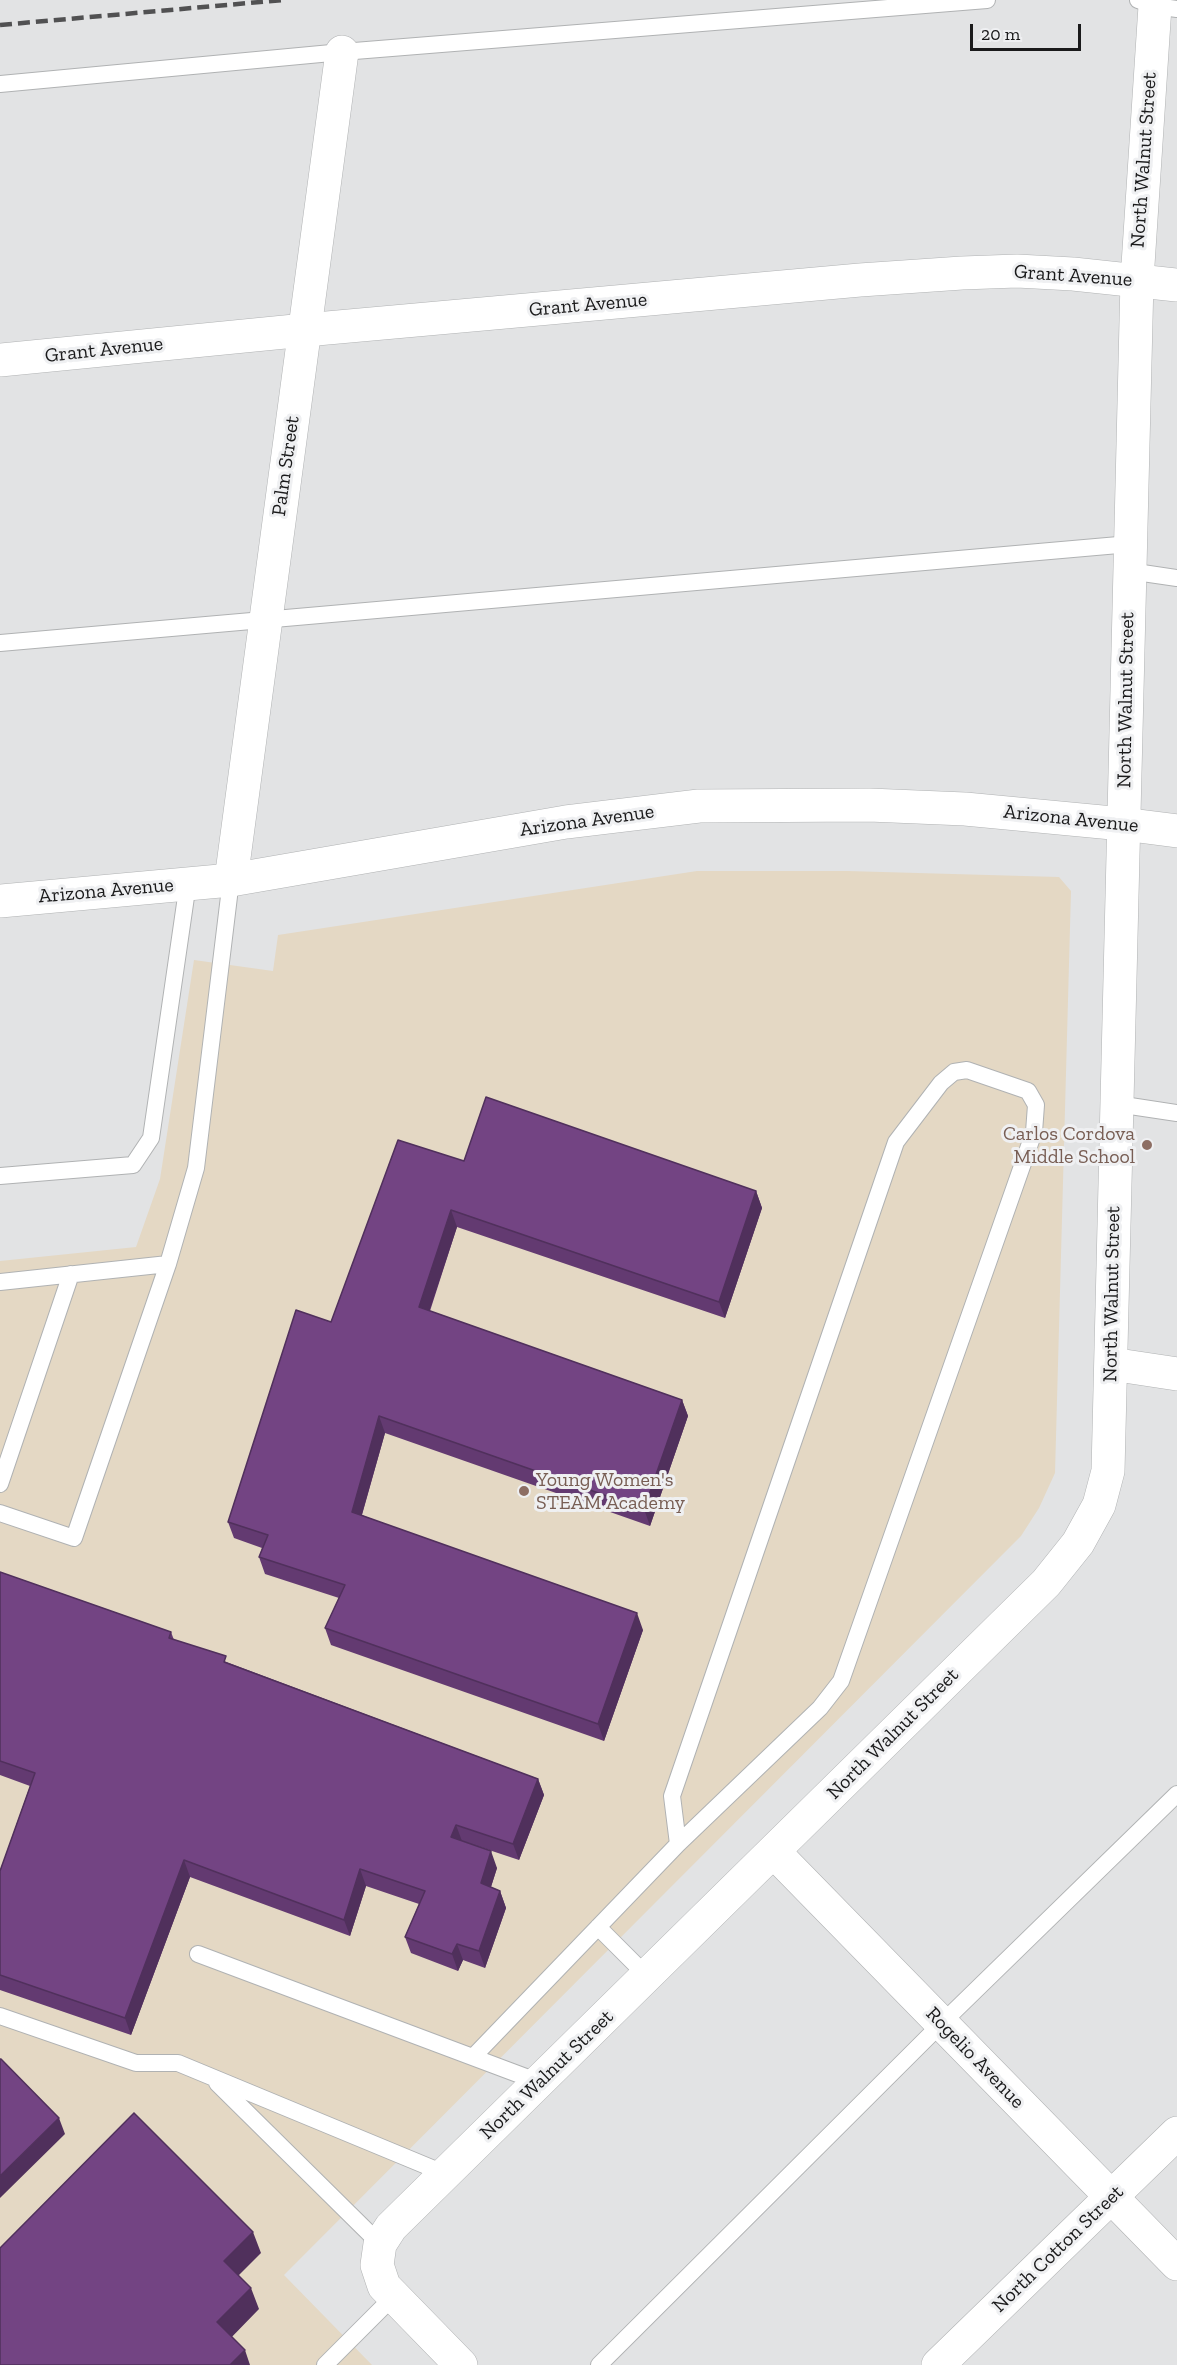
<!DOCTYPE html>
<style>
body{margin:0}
#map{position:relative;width:1177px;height:2365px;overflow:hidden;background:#e2e3e4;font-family:"Zilla Slab",serif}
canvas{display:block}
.scale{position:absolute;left:970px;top:24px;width:111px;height:27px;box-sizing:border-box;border:3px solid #1a1a1b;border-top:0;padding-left:8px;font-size:18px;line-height:21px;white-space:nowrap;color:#1a1a1b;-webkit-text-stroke:4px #eff0f2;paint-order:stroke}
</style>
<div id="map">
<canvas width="1177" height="2365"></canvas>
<div class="scale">20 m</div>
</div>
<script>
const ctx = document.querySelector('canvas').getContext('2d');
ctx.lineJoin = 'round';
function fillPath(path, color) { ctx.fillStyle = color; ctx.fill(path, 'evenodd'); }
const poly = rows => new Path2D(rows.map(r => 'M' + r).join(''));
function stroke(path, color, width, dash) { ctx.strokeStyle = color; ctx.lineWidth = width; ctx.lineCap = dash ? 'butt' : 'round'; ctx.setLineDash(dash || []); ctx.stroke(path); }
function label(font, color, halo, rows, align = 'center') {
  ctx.font = font + ' "Zilla Slab",serif'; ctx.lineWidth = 6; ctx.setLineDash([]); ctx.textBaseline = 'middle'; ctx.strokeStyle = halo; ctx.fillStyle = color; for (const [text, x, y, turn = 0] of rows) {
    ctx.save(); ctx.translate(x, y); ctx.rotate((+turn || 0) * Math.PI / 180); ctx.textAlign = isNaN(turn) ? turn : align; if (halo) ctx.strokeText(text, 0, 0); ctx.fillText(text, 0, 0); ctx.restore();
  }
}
const education = poly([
 [697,871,847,871,1059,877,1071,891,1055,1473,1039,1508,1021,1536,284,2275,372,2365,0,2365,0,1261,136,1247,160,1179,194,960,273,971,278,935]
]);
const lane = poly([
 [1138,0,1155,6,1177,9],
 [0,84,342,52,987,0],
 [1129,571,1177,578],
 [0,643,1130,544],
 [1117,1104,1177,1113],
 [0,1176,133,1165,151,1138,188,883],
 [0,1282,168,1264],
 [0,1484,71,1274],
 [0,1513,74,1538,168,1264,196,1168,231,880],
 [598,1927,647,1976],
 [198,1954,539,2082],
 [0,2016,136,2063,178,2063,446,2174],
 [473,2057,678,1844,820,1708,841,1681,1034,1132,1036,1105,1028,1091,967,1070,954,1072,941,1083,896,1142,672,1796,678,1844],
 [217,2083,380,2244],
 [325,2365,394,2296],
 [599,2365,941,2024,1177,1794]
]);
const street = poly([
 [231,880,342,52],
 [1111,1364,1177,1374],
 [774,1852,1177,2264],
 [461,2365,384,2286,377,2265,380,2244,391,2227,1046,1583,1078,1543,1099,1505,1108,1471,1137,280,1155,6]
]);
const secondary = poly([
 [0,360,305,330,860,280,962,273,1017,271,1073,274,1177,285],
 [0,901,231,880,566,822,699,806,869,805,965,809,1123,824,1177,831],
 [938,2365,1177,2133]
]);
const rail = poly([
 [0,25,283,0]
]);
const wall = poly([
 [464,1161,756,1191,762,1208,725,1318,457,1227,430,1311,682,1400,688,1416,650,1526,385,1433,362,1515,643,1630,604,1741,331,1645,325,1628,339,1598,265,1574,259,1557,262,1548,234,1538,228,1522,331,1322],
 [0,1572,171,1632,174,1640,229,1663,538,1779,544,1795,519,1860,462,1841,497,1868,491,1887,500,1891,506,1908,485,1968,463,1960,458,1971,411,1953,405,1937,419,1904,366,1886,350,1936,190,1877,131,2035,0,1990,0,1871,30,1786,0,1775]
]);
const shadedWall = poly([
 [756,1191,762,1208,725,1318,719,1302],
 [451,1210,457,1227,425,1324,419,1307],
 [682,1400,688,1416,650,1526,644,1509],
 [379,1416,385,1433,358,1528,352,1512],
 [637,1613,643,1630,604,1741,598,1724],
 [538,1779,544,1795,519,1860,513,1844],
 [456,1825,462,1841,451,1837],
 [491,1851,497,1868,487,1899,481,1883],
 [184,1860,190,1877,131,2035,125,2018],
 [360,1869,366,1886,350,1936,344,1920],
 [500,1891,506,1908,485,1968,479,1951],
 [457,1944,463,1960,458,1971,452,1954],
 [59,2118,65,2134,0,2198,0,2176],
 [253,2232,261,2253,232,2282,224,2261],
 [251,2288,259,2309,225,2344,217,2322],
 [245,2350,250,2365,230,2365]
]);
const building = poly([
 [486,1097,756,1191,719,1302,451,1210,419,1307,682,1400,644,1509,379,1416,352,1512,637,1613,598,1724,325,1628,345,1585,259,1557,268,1535,228,1522,296,1310,331,1322,398,1140,464,1161,486,1097],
 [0,1572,171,1632,169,1638,226,1656,224,1662,538,1779,513,1844,456,1825,451,1837,491,1851,481,1883,500,1891,479,1951,457,1944,452,1954,405,1937,425,1891,360,1869,344,1920,184,1860,125,2018,0,1975,0,1871,35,1773,0,1761,0,1572],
 [0,2059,1,2059,59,2118,0,2176,0,2059],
 [134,2113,253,2232,224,2261,251,2288,217,2322,245,2350,230,2365,0,2365,0,2248,134,2113]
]);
const markers = [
 [1147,1145,6,"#8d6e63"],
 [524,1491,6,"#8d6e63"]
];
const streetNames = [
 ["North Walnut Street",1144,160,-86],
 ["Grant Avenue",1073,276,4],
 ["Grant Avenue",588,305,-5],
 ["Grant Avenue",104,350,-6],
 ["Palm Street",286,466,-82],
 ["North Walnut Street",1126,700,-89],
 ["Arizona Avenue",1071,819,6],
 ["Arizona Avenue",587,821,-8],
 ["Arizona Avenue",106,891,-5],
 ["North Walnut Street",1112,1294,-89],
 ["North Walnut Street",893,1734,-45],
 ["Rogelio Avenue",975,2058,46],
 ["North Walnut Street",547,2075,-44],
 ["North Cotton Street",1058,2249,-44]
];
const educationNames = [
 ["Carlos Cordova",1135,1134],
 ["Middle School",1135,1157],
 ["Young Women's",536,1480,"left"],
 ["STEAM Academy",536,1503,"left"]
];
fillPath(education, '#e4d8c4');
stroke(lane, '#b0b2b3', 18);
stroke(street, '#b0b2b3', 34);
stroke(secondary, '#b0b2b3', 34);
stroke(lane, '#fff', 16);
stroke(street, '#fff', 33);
stroke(secondary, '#fff', 33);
stroke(rail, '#515152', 4.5, [12, 6]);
fillPath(wall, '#633a71');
fillPath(shadedWall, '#50305c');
fillPath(building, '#734483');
stroke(building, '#50305c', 1.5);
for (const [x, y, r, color] of markers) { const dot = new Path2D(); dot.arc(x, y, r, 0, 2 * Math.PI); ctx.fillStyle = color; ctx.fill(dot); stroke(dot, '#eff0f2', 2); }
label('20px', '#1a1a1b', '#eff0f2', streetNames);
label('20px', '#785e54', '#eff0f2', educationNames, 'right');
</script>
